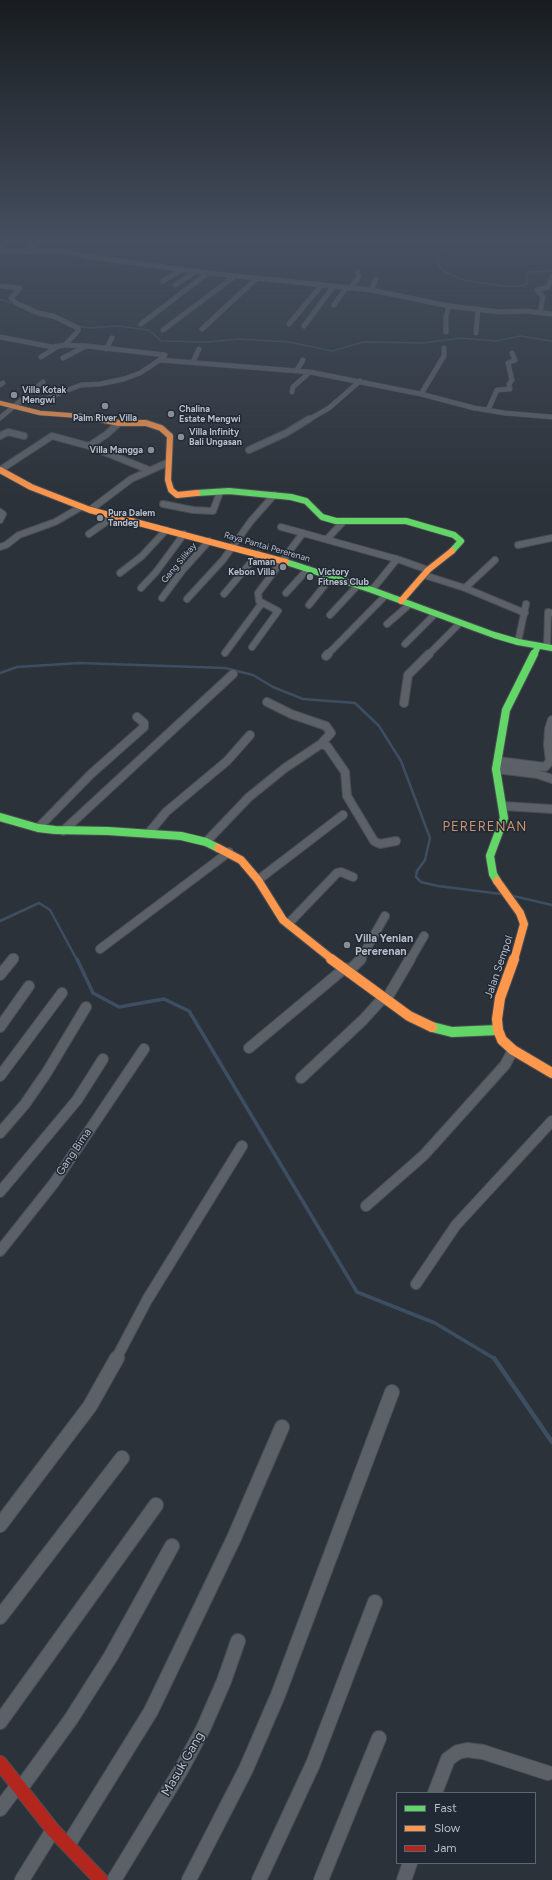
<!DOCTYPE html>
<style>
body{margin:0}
#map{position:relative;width:552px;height:1880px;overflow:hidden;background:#2c3239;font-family:Figtree,sans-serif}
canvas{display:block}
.legend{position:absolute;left:396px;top:1792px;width:140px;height:72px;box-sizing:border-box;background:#202934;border:1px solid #5d6570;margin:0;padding:5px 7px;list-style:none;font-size:12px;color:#b8bfc9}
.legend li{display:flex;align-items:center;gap:8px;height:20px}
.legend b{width:20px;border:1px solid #5d6570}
</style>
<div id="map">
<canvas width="552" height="1880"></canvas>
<ul class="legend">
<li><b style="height:5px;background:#63d668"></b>Fast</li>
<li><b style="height:5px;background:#ff974d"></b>Slow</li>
<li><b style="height:5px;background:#b3261e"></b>Jam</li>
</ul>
</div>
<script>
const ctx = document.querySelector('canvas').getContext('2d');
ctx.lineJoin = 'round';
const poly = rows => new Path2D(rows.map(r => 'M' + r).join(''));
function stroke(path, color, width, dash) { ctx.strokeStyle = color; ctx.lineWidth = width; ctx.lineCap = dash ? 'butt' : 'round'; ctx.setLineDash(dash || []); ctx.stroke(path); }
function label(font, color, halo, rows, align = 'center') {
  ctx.font = font + ' Figtree,sans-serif'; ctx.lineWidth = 3; ctx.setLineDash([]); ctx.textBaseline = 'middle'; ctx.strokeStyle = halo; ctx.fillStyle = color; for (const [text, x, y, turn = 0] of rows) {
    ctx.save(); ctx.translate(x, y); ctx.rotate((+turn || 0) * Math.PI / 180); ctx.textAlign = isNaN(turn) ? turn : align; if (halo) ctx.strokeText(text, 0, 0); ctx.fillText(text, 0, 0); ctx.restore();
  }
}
const streamFar3 = poly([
 [439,241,445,244,443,250,435,254,440,267,445,272,463,280,503,286,524,286,528,282,526,278,528,272,552,271],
 [290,243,297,241],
 [0,299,17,305],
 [77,326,89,328,117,326,149,330,161,341,207,342,239,339,289,342,332,351,363,342,423,343,461,338,496,341,520,336,552,341]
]);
const streamFar2 = poly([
 [0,673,17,667,79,663,225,668,253,675,273,687,303,699,355,703,379,726,401,761,430,838,425,860,417,871,416,877,421,882,438,886,501,894],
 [509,895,552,905],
 [0,921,39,903,50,910,77,960]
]);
const streamFar1 = poly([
 [77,959,93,993,119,1007,164,999,189,1011,357,1292,435,1323,495,1359]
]);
const stream = poly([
 [494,1358,552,1442]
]);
const streetFar4 = poly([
 [498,243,500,241],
 [0,247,9,241],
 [0,252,61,251,90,257,208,273,371,290,449,306,500,312,525,311,552,314],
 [29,252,26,250,38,241],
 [163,281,183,269],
 [175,285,197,271],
 [0,286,20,288,11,298,16,303,38,313,53,316,78,328,78,331,65,345],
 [350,288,359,277,358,273],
 [371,290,376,279],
 [334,305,346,288],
 [540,313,543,297,537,290,548,287,552,277],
 [141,324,208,273],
 [289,324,321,286],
 [304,326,333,287],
 [202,329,256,279],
 [163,330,235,276],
 [446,332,446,317,449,306],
 [476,333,478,309],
 [0,337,52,347,65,345,87,346,165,355],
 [106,349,112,338],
 [41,357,57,347],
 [63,358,86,346],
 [160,360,310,372,421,394,474,408,505,413,552,417],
 [193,362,199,349],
 [297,370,303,360],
 [0,385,3,383],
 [292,392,293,387,310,372],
 [421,394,444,356,444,348],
 [19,402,47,398,81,385,100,384,124,379,140,373,164,357],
 [488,410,497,390,510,389,509,384,512,380,508,363,515,360,512,353],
 [0,418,43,382],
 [308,420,329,408,360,381]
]);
const streetFar3 = poly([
 [0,436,8,432,24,436],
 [89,446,107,434,119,423],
 [249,450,286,433,309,419],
 [0,470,52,436,89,446,149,470],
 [163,504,193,510,213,511,220,492],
 [90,510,131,479,169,462],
 [0,512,3,514,0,520],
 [281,527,400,560,428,570],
 [89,534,113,517],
 [327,539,344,521],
 [518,545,552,538],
 [0,547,6,545,19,535,55,522,81,507],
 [120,573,142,556,166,530],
 [424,575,465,588,525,613],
 [141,588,156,572,184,534],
 [465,588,495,560],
 [372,590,397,559],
 [286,593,308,569],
 [224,594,258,554],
 [162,598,182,571,209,541],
 [187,599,223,560,251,521,274,495],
 [309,605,332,576],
 [330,615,358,585],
 [387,624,410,604],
 [518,642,526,604],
 [405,644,435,614],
 [252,647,278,611,259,601,258,593,303,533],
 [547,647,548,612,552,613],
 [225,653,262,603],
 [327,655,386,595],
 [428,655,459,624]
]);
const streetFar2 = poly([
 [326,656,328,654],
 [404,703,408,675,429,654],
 [321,744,327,746,345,772,347,796,374,841,380,844,396,841],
 [498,761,545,767,550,761,548,745,549,729,552,720],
 [496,769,537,774,552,779],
 [503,806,552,809],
 [38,828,91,774,144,727,144,723,137,717],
 [63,831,233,674],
 [148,834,166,812,227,761,250,735],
 [206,842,249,797,285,768,321,744,331,733,326,726,291,714,267,702],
 [258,880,343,815],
 [288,924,337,873,341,872,353,877],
 [100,949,229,852],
 [12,960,14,958],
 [360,960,385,916],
 [410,960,424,936]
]);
const streetFar1 = poly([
 [349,971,361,959],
 [0,975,13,959],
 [386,1000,410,959],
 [0,1027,29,986],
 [249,1048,345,968],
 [0,1076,62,993],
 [301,1078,363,1020,383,998],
 [0,1133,25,1104,47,1072,86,1007],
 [0,1192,77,1100,103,1059],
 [366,1206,424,1155,505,1065,513,1050],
 [0,1251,54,1183,144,1049],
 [416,1284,456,1225,552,1121],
 [116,1359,147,1300,242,1146]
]);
const street = poly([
 [0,1525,90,1406,117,1358],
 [0,1617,122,1458],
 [0,1722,156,1505],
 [21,1788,71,1719,111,1656,172,1546],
 [435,1793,448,1759,458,1752,467,1750,483,1752,548,1773],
 [0,1809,18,1785],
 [68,1845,151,1711,234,1538,282,1427],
 [22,1880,53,1830],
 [114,1880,181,1770,203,1729,224,1681,238,1641],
 [189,1880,246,1769,278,1695,392,1392],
 [259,1880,313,1764,375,1602],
 [321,1880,379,1738],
 [404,1880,410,1863]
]);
const fastFar2 = poly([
 [197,493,229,491,291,497,306,501,322,517,336,521,406,521,454,535,461,541,452,551],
 [286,562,372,590,494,635,518,642,552,648],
 [534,655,538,646]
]);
const fastFar1 = poly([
 [0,817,38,828,55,830,108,831,181,836,206,842,218,848],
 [497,881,493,874,490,856,504,818,496,769,506,710,534,654]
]);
const fast = poly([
 [432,1027,452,1032,498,1030]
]);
const slowFar3 = poly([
 [0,403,40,413,81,416,105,420]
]);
const slowFar2 = poly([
 [100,419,119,423,146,423,161,428,170,436,168,480,171,490,177,495,197,493],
 [0,470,31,487,90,510,286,562],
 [401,601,428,570,452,551]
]);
const slowFar1 = poly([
 [218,848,241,860,258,880,283,920,333,960],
 [497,881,520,913,524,924,514,960]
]);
const slow = poly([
 [331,959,409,1016,432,1027],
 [514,959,500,998,497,1019,498,1030,502,1040,513,1050,552,1073]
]);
const jam = poly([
 [0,1763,53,1830,101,1880]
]);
const markers = [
 [14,395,4,"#878e97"],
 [105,406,4,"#878e97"],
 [171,414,4,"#878e97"],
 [181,437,4,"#878e97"],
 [151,450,4,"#878e97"],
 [100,518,4,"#878e97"],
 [283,567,4,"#878e97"],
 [310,577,4,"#878e97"],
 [347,945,4,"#878e97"]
];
const farPoinames = [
 ["Villa Kotak",22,390],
 ["Mengwi",22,400],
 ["Chalina",179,409],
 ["Estate Mengwi",179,419],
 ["Palm River Villa",105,418,"center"],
 ["Villa Infinity",189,432],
 ["Bali Ungasan",189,442],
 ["Villa Mangga",143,450,"right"],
 ["Pura Dalem",108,513],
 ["Tandeg",108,523],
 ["Taman",275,562,"right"],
 ["Kebon Villa",275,572,"right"],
 ["Victory",318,572],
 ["Fitness Club",318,582]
];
const farStreetnames = [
 ["Raya Pantai Pererenan",267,547,16],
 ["Gang Silikay",179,563,-50]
];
const poiNames = [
 ["Villa Yenian",355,939],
 ["Pererenan",355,952]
];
const streetNames = [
 ["Jalan Sempol",499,967,-71],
 ["Gang Bima",74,1152,-56]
];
const quarterNames = [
 ["PERERENAN",485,827]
];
const nearStreetnames = [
 ["Masuk Gang",183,1764,-60]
];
stroke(streamFar3, '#3d4e62', 1.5);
stroke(streamFar2, '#3d4e62', 2.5);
stroke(streamFar1, '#3d4e62', 3.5);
stroke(stream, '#3d4e62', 4.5);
stroke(streetFar4, '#4a4e54', 5.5);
stroke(streetFar3, '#4a4e54', 8);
stroke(streetFar2, '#4a4e54', 10);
stroke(streetFar1, '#4a4e54', 12);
stroke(street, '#4a4e54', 16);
stroke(fastFar2, '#4a4e54', 8);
stroke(fastFar1, '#4a4e54', 10);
stroke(fast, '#4a4e54', 12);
stroke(slowFar3, '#4a4e54', 5.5);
stroke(slowFar2, '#4a4e54', 8);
stroke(slowFar1, '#4a4e54', 10);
stroke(slow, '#4a4e54', 12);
stroke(jam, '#4a4e54', 16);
stroke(streetFar4, '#5c6067', 4.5);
stroke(streetFar3, '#5c6067', 6);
stroke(streetFar2, '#5c6067', 8);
stroke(streetFar1, '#5c6067', 10);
stroke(street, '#5c6067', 14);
stroke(fastFar2, '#63d668', 6);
stroke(fastFar1, '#63d668', 8);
stroke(fast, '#63d668', 10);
stroke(slowFar3, '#ff974d', 4.5);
stroke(slowFar2, '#ff974d', 6);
stroke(slowFar1, '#ff974d', 8);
stroke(slow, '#ff974d', 10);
stroke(jam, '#b3261e', 14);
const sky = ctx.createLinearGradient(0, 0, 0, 504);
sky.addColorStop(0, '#181c1f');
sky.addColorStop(0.48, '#454f5f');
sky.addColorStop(1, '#454f5f00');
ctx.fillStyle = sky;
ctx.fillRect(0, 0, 552, 504);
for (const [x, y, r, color] of markers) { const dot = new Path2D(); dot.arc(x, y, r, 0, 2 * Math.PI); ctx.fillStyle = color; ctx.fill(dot); stroke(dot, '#202934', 1.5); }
label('bold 9px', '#b8bfc9', '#202934', farPoinames, 'left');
label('9px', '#b8bfc9', '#202934', farStreetnames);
label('bold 11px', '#b8bfc9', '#202934', poiNames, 'left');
label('11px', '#b8bfc9', '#202934', streetNames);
ctx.letterSpacing = '1px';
label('13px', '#cd936f', '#202934', quarterNames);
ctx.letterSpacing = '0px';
label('13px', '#b8bfc9', '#202934', nearStreetnames);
</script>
